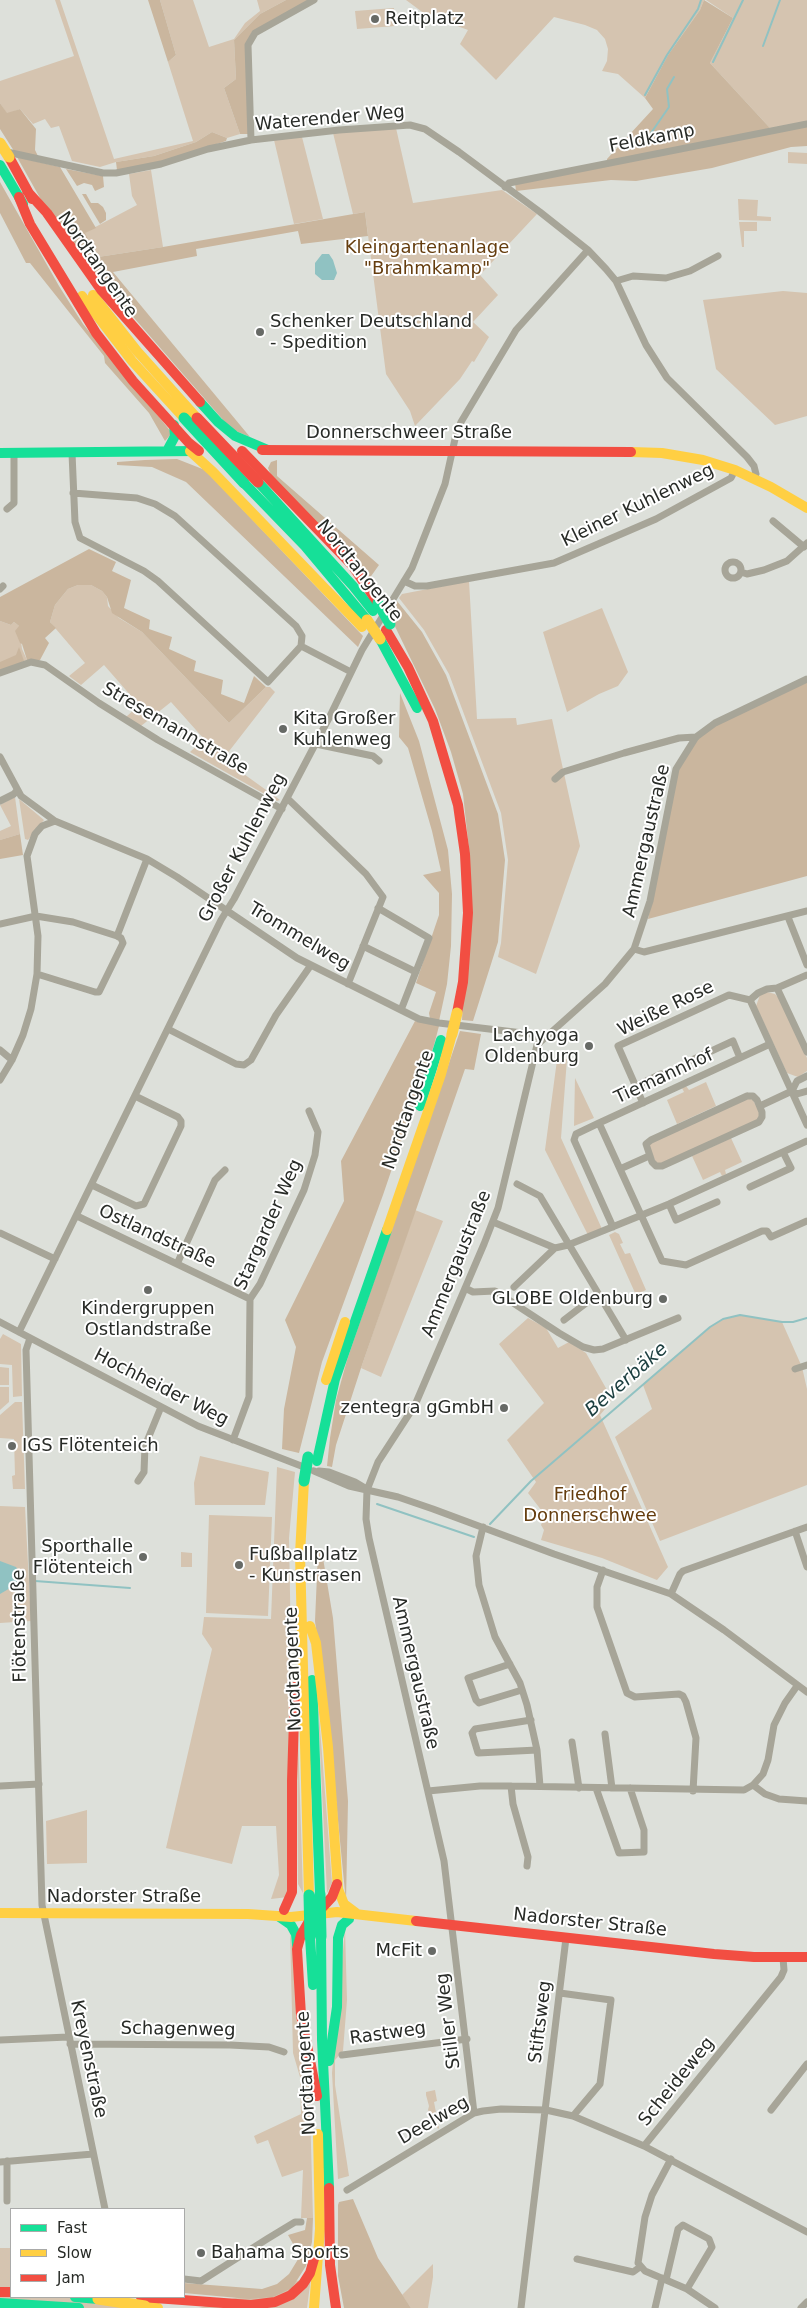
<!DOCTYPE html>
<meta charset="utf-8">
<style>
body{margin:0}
#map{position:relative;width:807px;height:2308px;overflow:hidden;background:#dde0da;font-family:"DejaVu Sans",sans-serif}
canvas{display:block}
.legend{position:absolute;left:10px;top:2208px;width:175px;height:90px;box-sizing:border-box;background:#fff;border:1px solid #a9aaa9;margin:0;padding:6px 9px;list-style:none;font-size:15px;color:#282b27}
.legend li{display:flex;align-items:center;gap:10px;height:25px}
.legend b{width:25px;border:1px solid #a9aaa9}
</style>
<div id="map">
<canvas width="807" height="2308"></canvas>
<ul class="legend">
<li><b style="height:6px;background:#16e098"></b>Fast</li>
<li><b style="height:6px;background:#ffcf43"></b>Slow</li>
<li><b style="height:6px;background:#f24e42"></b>Jam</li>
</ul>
</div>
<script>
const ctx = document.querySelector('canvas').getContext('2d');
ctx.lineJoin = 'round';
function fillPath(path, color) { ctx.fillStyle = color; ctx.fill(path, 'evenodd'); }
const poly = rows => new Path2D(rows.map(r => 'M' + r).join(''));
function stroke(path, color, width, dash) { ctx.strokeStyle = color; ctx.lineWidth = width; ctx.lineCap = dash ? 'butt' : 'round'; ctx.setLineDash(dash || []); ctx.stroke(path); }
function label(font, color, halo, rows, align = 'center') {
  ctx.font = font + ' "DejaVu Sans",sans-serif'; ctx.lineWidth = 4; ctx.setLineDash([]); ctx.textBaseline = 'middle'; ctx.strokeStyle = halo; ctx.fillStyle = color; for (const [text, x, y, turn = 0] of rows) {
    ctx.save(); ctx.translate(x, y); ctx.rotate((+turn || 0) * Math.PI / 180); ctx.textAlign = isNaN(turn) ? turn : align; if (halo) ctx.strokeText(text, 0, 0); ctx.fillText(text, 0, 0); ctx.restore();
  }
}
const green = poly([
 [55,0,60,0,114,159,193,141,168,62,176,55,160,0,193,0,209,47,234,39,245,23,260,11,257,0,286,0,260,14,234,40,236,79,224,88,240,134,227,138,212,132,196,142,154,156,116,162,100,167,72,161,59,126,51,128,45,119,33,124,20,109,7,114,0,103,0,81,74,56],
 [406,0,704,0,700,10,668,55,645,98,618,74,602,71,607,61,608,49,605,39,597,30,585,25,554,17,496,80,460,44,468,30,425,14],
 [706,0,807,0,807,121,770,128,710,63,733,18],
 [394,8,395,26,357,29,355,11],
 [396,128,413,203,502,190,537,214,480,275,498,295,473,322,489,337,474,362,472,361,460,379,415,426,410,411,386,374,365,212,353,214,333,133],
 [302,137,323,219,294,224,274,140],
 [788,152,807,153,807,164,788,163],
 [151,170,163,247,98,257,84,233,137,205,132,196,129,174],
 [738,199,758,200,757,216,771,217,771,221,739,220],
 [739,222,757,222,757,231,744,231,744,247,742,247],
 [783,291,807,293,807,416,775,425,716,369,703,300],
 [469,581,477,719,516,718,517,725,552,719,580,846,536,974,498,957,501,943,508,860,501,813,449,674,424,630,399,598,402,594],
 [78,585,91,585,102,591,107,597,108,606,119,618,142,632,229,723,266,687,270,687,275,692,223,759,280,800,277,801,190,752,204,739,171,702,141,726,126,717,139,705,104,665,81,685,69,676,85,663,50,622,55,605,68,589],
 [602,608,628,672,618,686,599,694,567,712,543,632],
 [0,621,11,625,14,622,19,626,22,649,27,660,0,671],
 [15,797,20,834,0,840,0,831,11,826,0,805],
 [19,799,44,820,28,840,25,839],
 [767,992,775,994,780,999,807,1058,807,1071,798,1077,787,1073,756,1006,760,995],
 [567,1059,561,1138,602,1229,588,1235,545,1150,557,1060],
 [575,1078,594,1118,574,1126],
 [706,1082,716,1106,677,1124,667,1100,684,1092,682,1088,686,1086,689,1090],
 [748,1098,753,1100,760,1113,758,1120,663,1163,656,1163,649,1147,651,1142],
 [731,1138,742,1162,725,1170,726,1174,722,1176,720,1172,703,1180,692,1156],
 [415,1210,443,1221,381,1377,361,1368],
 [615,1232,619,1234,623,1243,620,1244,625,1254,630,1253,646,1290,636,1295,609,1235],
 [740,1315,782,1322,802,1367,807,1389,807,1485,660,1541,615,1437,652,1409,643,1385,710,1327,722,1320],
 [528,1318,546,1328,558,1348,569,1342,586,1353,611,1397,610,1403,600,1415,668,1567,657,1580,602,1558,541,1540,544,1530,541,1525,545,1515,528,1493,536,1482,507,1440,544,1403,499,1344],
 [3,1334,21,1344,22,1396,13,1397,12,1365,0,1364,0,1339],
 [0,1367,9,1368,9,1385,0,1385],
 [0,1387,9,1387,9,1402,0,1410],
 [15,1402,22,1402,25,1489,13,1489,12,1476,15,1475,14,1439,0,1438,0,1415],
 [200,1456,269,1472,265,1505,195,1505,194,1483],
 [277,1467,295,1472,289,1538,291,1649,289,1687,288,1897,271,1899,279,1875,276,1826,242,1826,232,1864,166,1848,212,1649,202,1634,204,1617,271,1619],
 [0,1506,25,1507,31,1621,0,1623],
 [209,1515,272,1517,268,1616,206,1613],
 [181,1552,192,1553,192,1567,181,1567],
 [317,1689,332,1883,327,1893],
 [297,1703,303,1893,298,1884],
 [87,1810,87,1863,47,1864,46,1821],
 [345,1929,347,2000,343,2051,335,2060,335,2085,349,2176,338,2179,332,2073],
 [290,1932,309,2072,313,2218,301,2218,303,2170,282,2177,268,2140,257,2144,254,2136,301,2114,300,2077,293,2053],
 [435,2090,437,2101,434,2102,439,2128,438,2129,428,2110,429,2106,426,2095,426,2092],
 [0,2248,11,2248,11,2297,123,2297,126,2308,0,2308],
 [433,2264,433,2277,428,2308,411,2308,402,2295],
 [311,2277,307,2308,199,2308]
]);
const forest = poly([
 [148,0,160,0,176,55,168,62],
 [286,0,312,0,252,32,246,44,248,134,240,134,224,88,236,79,234,40,260,14],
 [704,0,733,18,710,63,770,128,807,121,807,146,791,147,712,168,636,181,611,180,516,191,515,183,607,164,607,159,653,109,645,98,668,55,700,10],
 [0,103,7,113,20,109,36,129,35,150,38,156,14,151,0,129],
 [212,132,227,138,226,141,161,162,117,170,116,162,154,156,196,142],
 [17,157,60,167,96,228,85,233,98,257,163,247,365,212,368,236,301,244,298,231,196,249,197,256,113,272,250,437,231,429,87,264,44,205],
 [66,169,103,176,104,187,95,191,92,185,84,183,77,186],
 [0,182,59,286,83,324,172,433,165,441,149,413,105,363,104,356,30,263,26,263,0,213],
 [82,194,86,194,91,203,98,203,103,207,106,213,106,220,100,224],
 [177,459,205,470,363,636,358,647,186,482,152,467,117,465,117,462,145,460],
 [277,460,277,476,379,565,369,579,271,475,268,468,271,462],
 [89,549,116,562,112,571,131,580,124,608,150,620,149,629,172,637,169,649,196,661,194,671,223,680,221,694,244,703,254,676,266,687,229,723,142,632,112,613,107,597,102,591,91,585,78,585,68,589,55,605,50,622,56,628,45,638,49,643,40,660,27,660,22,644,20,643,15,631,19,626,14,622,11,625,0,621,0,597],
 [397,601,422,632,446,675,498,814,505,860,498,942,473,1021,462,1020,470,858,463,794,451,752,435,709,389,614],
 [19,647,24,661,0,671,0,662,16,655],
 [807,681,807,876,648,919,678,769,697,739,716,725],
 [400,693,419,741,448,850,452,894,451,946,447,984,439,1021,430,1019,429,1013,436,992,416,983,439,915,439,893,423,875,441,871,432,831,408,748,399,737],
 [20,834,23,855,0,859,0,840],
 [415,1021,439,1026,434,1045,383,1195,322,1362,299,1453,282,1449,284,1409,296,1347,285,1320,344,1201,341,1161],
 [460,1031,481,1034,474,1070,465,1069,361,1368,336,1445,332,1467,327,1466,330,1438,336,1400,347,1360],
 [318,1552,322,1552,333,1618,348,1801,346,1902,329,1729,315,1621],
 [353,2199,378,2258,411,2308,344,2308,338,2276,338,2205,339,2202],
 [307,2218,313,2218,312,2242,306,2266,292,2288,273,2297,249,2299,184,2293,184,2283,262,2289,277,2284,289,2274,300,2256,288,2235,305,2230]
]);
const water = poly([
 [322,254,329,254,333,260,337,273,334,280,322,280,315,274,315,263],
 [0,1561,16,1567,22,1576,12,1587,0,1594]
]);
const stream = poly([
 [763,46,780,0],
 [713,62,743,0],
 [645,95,667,55,698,9,701,0],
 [644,143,669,107,667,89,674,77],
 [377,1504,474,1537],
 [490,1524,531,1481,710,1327,723,1319,740,1315,782,1322,793,1322,807,1318],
 [35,1581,130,1588]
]);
const street = poly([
 [251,140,248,45,255,33,314,0],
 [7,152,103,173,116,173,161,164,208,149,251,140,339,130,410,125,425,129,459,152,540,212,588,250,606,269,616,281,646,345,667,378,747,457,754,466,756,474,754,478],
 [505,187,509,183,807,124],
 [616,281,633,276,666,278,690,271,718,256],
 [72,453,75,522,80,538,144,571,158,581,268,682,301,646],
 [73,493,137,498,155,504,175,516,296,626,302,636,301,646,351,672],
 [7,509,14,503,14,453],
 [773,521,804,547],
 '725 570a8 8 0 1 1 16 0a8 8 0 1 1-16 0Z',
 [741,572,747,574,764,570,787,561,807,543],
 [404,581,415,586,427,586,554,563,656,519,731,478,735,470],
 [0,589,3,586],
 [0,673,31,662,45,665,99,703,158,740,282,809],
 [316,744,373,756,379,761],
 [0,757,21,796,55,821,42,826,35,834,27,856,38,936,37,974,31,1009,23,1035,12,1060,0,1080],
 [555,779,563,772,624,753,679,738,696,737],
 [287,798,366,874,383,897,348,984],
 [0,801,14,794,17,790],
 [55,821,147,859,177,877,297,958,419,1019,439,1023,531,1034,542,1039],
 [378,908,429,938,401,1010],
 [788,917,807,965],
 [0,924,36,916,73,922,117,936,147,859],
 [363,946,416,972],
 [634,949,644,952,807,911],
 [37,974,95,992,99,992,123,943,121,938,117,936],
 [777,988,807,1052],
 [750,1000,807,1125],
 [750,1000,758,993,767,989,777,988,807,975],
 [168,1029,236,1064,244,1065,251,1060,276,1015,311,965],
 [0,1050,12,1060],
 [692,1060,733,1041,740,1058],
 [636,1086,661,1074],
 [792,1091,797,1081,807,1076],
 [792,1091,797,1094,807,1091],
 [747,1096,753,1096,757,1100,762,1112,762,1117,759,1122,662,1166,656,1166,652,1162,646,1144,651,1140,747,1096],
 [643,1103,618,1046,729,995,750,1000],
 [760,1106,792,1091],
 [599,1123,770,1044],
 [620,1169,649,1156],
 [517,1184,540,1196,626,1340],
 [92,1185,136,1206,144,1204,181,1126,181,1121,178,1117,135,1096],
 [750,1187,791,1168,783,1152],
 [669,1204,676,1220,717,1202],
 [77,1216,250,1299],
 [493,1222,555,1248,568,1245,669,1204,807,1141],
 [613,1227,574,1140,576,1134,599,1123,662,1261,686,1265,762,1231,767,1231,771,1237,807,1221],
 [0,1233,55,1259],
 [177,1264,215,1180,225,1170],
 [514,1287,555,1248],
 [465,1288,473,1292,495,1291,559,1333,583,1347,594,1350,603,1349,678,1318],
 [564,1320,598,1294],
 [0,1322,198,1426,309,1469],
 [19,1332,221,920,234,899,330,716,362,650,412,568,445,484,455,439,461,422,516,330,588,250],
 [30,1338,26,1350,42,1905,105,2209],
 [795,1369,807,1365],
 [233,1440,249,1397,250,1299,260,1284,304,1190,315,1155,318,1132,309,1111],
 [314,1471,349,1486,398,1497,433,1509,554,1554,671,1594,724,1630,807,1692],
 [319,1471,329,1472,355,1482,365,1488],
 [138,1481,144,1472,145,1446,161,1407],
 [483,1527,476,1556,479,1585,495,1637,520,1683,527,1705,537,1750,540,1786],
 [795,1531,807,1567],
 [603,1570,597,1587,597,1607,627,1693,635,1697,679,1694,683,1696,686,1702,696,1738,693,1791],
 [671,1594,680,1574,683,1571,807,1527],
 [510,1664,468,1678,476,1700,479,1703,522,1690],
 [531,1720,475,1729,472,1733,478,1753,537,1750],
 [605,1734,612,1788],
 [572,1742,579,1788],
 [753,1785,765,1794,779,1799,807,1801],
 [0,1786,39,1784],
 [511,1786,513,1804,528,1857,527,1866],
 [596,1788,619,1853,644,1852,644,1830,630,1788],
 [428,1791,480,1786,511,1786,744,1790,753,1785,763,1774,768,1760,774,1725,785,1703,797,1686],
 [560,1993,611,2000,600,2084,573,2116],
 [0,2040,68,2037],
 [70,2044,230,2045,269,2047,284,2052],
 [342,2055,467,2039],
 [771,2110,807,2064],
 [474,2113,444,1861,369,1538,366,1519,367,1490,378,1462,415,1405,484,1244,498,1208,537,1045,605,984,634,949,650,901,676,769,696,737,715,723,807,679],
 [644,2146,807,2232],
 [671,2159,652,2195,645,2217,638,2263,645,2271,687,2289,715,2308],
 [7,2161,7,2201],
 [0,2162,93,2154],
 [347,2190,474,2113,483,2111,501,2109,546,2110,573,2116,644,2146,781,1977,784,1970,783,1958],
 [577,2259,633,2272,640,2267],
 [184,2279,201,2281,267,2239,295,2222,301,2222],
 [666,2280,678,2229,683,2225,709,2239,712,2247,687,2289],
 [521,2308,566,1938],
 [655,2308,662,2278],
 [801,2308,807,2302]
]);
const fast = poly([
 [0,165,23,204],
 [200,402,218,422,235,436,268,450],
 [167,451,175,436,174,425],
 [0,453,195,451],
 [258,482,353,586,373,611],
 [244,483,305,546,367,620],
 [380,639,417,708],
 [420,1106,441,1040],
 [317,1461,335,1379,387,1230],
 [312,1680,320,1894],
 [278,1916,291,1925,296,1934,297,1945],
 [310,1937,313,1985],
 [321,1937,322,2040,329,2188],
 [329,2061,337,2007,338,1938,342,1925,349,1919],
 [75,2297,98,2299],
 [0,2303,79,2308]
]);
const slow = poly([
 [93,295,137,351,197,418],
 [82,296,132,361,184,418],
 [190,451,213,472,362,627],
 [631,452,662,453,703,460,735,470,771,487,807,508],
 [387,1230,441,1074,452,1034],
 [326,1380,345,1322],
 [304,1481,300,1554,309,1895],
 [310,1626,316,1643,328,1747,338,1889,344,1904,356,1913],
 [0,1913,248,1914,291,1917,337,1912,416,1921],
 [145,2306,158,2308],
 [314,2308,320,2229,318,2134]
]);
const jam = poly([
 [9,157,32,199],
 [27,191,47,213,102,291,200,402],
 [19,197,30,224,96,333,133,381,189,443,199,451],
 [262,450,631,452],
 [242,451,352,565,378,603],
 [386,630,408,667,433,721,458,805,465,854,468,913,463,982,457,1013],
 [284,1910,292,1892,292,1781,295,1687],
 [416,1921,714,1954,754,1957,807,1957],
 [317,2096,301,2015,297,1949,301,1935,308,1923,332,1897,337,1884],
 [329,2188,330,2265,336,2308],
 [0,2292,11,2292],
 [141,2297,251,2305,275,2302,291,2295,303,2284,310,2273,314,2259]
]);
const fastBridge = poly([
 [184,418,244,483],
 [378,603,390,624],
 [304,1481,308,1457],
 [320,1894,321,1937],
 [309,1895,310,1937]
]);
const slowBridge = poly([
 [0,143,9,157],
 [367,620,380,639],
 [452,1034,457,1013],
 [98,2299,145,2306]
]);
const jamBridge = poly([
 [197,418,258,482]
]);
const markers = [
 [375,19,5,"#676a66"],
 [260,332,5,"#676a66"],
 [283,729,5,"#676a66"],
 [589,1046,5,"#676a66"],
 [148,1290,5,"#676a66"],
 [663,1299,5,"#676a66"],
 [504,1408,5,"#676a66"],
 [12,1446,5,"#676a66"],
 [143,1557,5,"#676a66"],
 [239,1565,5,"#676a66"],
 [432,1951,5,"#676a66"],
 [201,2253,5,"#676a66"]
];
const poiNames = [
 ["Reitplatz",385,19],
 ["Schenker Deutschland",270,322],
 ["- Spedition",270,343],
 ["Kita Großer",293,719],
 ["Kuhlenweg",293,740],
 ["Lachyoga",579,1036,"right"],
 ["Oldenburg",579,1057,"right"],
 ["GLOBE Oldenburg",653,1299,"right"],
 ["Kindergruppen",148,1309,"center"],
 ["Ostlandstraße",148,1330,"center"],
 ["zentegra gGmbH",494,1408,"right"],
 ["IGS Flötenteich",22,1446],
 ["Sporthalle",133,1547,"right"],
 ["Flötenteich",133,1568,"right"],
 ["Fußballplatz",249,1555],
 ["- Kunstrasen",249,1576],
 ["McFit",422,1951,"right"],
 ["Bahama Sports",211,2253]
];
const streetNames = [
 ["Waterender Weg",330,119,-5],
 ["Feldkamp",652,139,-11],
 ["Nordtangente",97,265,55],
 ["Donnerschweer Straße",409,433],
 ["Kleiner Kuhlenweg",638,506,-26],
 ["Nordtangente",359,571,51],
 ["Stresemannstraße",175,729,30],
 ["Ammergaustraße",647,841,-77],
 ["Großer Kuhlenweg",243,848,-62],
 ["Trommelweg",299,937,31],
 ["Weiße Rose",666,1009,-26],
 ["Tiemannhof",664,1077,-25],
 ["Nordtangente",409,1110,-71],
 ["Stargarder Weg",269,1225,-66],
 ["Ostlandstraße",157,1237,25],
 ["Ammergaustraße",457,1264,-68],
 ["Hochheider Weg",161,1388,27],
 ["Flötenstraße",20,1626,-91],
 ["Nordtangente",294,1669,-92],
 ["Ammergaustraße",415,1673,77],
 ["Nadorster Straße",124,1897],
 ["Nadorster Straße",590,1923,6],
 ["Stiller Weg",449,2021,-97],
 ["Stiftsweg",541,2022,-83],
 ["Schagenweg",178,2030,1],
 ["Rastweg",388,2034,-8],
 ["Kreyenstraße",88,2059,78],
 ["Nordtangente",307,2073,-93],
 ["Scheideweg",677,2082,-51],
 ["Deelweg",434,2121,-30]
];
const parkNames = [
 ["Kleingartenanlage",427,248],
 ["\"Brahmkamp\"",427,269],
 ["Friedhof",590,1495],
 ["Donnerschwee",590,1516]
];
const waterNames = [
 ["Beverbäke",627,1380,-41]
];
fillPath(green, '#d5c4b0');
fillPath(forest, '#cab69e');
fillPath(water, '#90c2c2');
stroke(stream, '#90c2c2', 2);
stroke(street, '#a7a598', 7);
stroke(fast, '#16e098', 10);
stroke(slow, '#ffcf43', 10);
stroke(jam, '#f24e42', 10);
stroke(fastBridge, '#16e098', 11);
stroke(slowBridge, '#ffcf43', 11);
stroke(jamBridge, '#f24e42', 11);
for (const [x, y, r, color] of markers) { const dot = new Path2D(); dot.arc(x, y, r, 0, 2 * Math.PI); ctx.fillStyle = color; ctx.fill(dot); stroke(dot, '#fff', 2); }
label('18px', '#282b27', '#fff', poiNames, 'left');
label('18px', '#282b27', '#fff', streetNames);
label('18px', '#653d0e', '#fff', parkNames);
label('italic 19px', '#1b3e3f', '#fff', waterNames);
</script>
